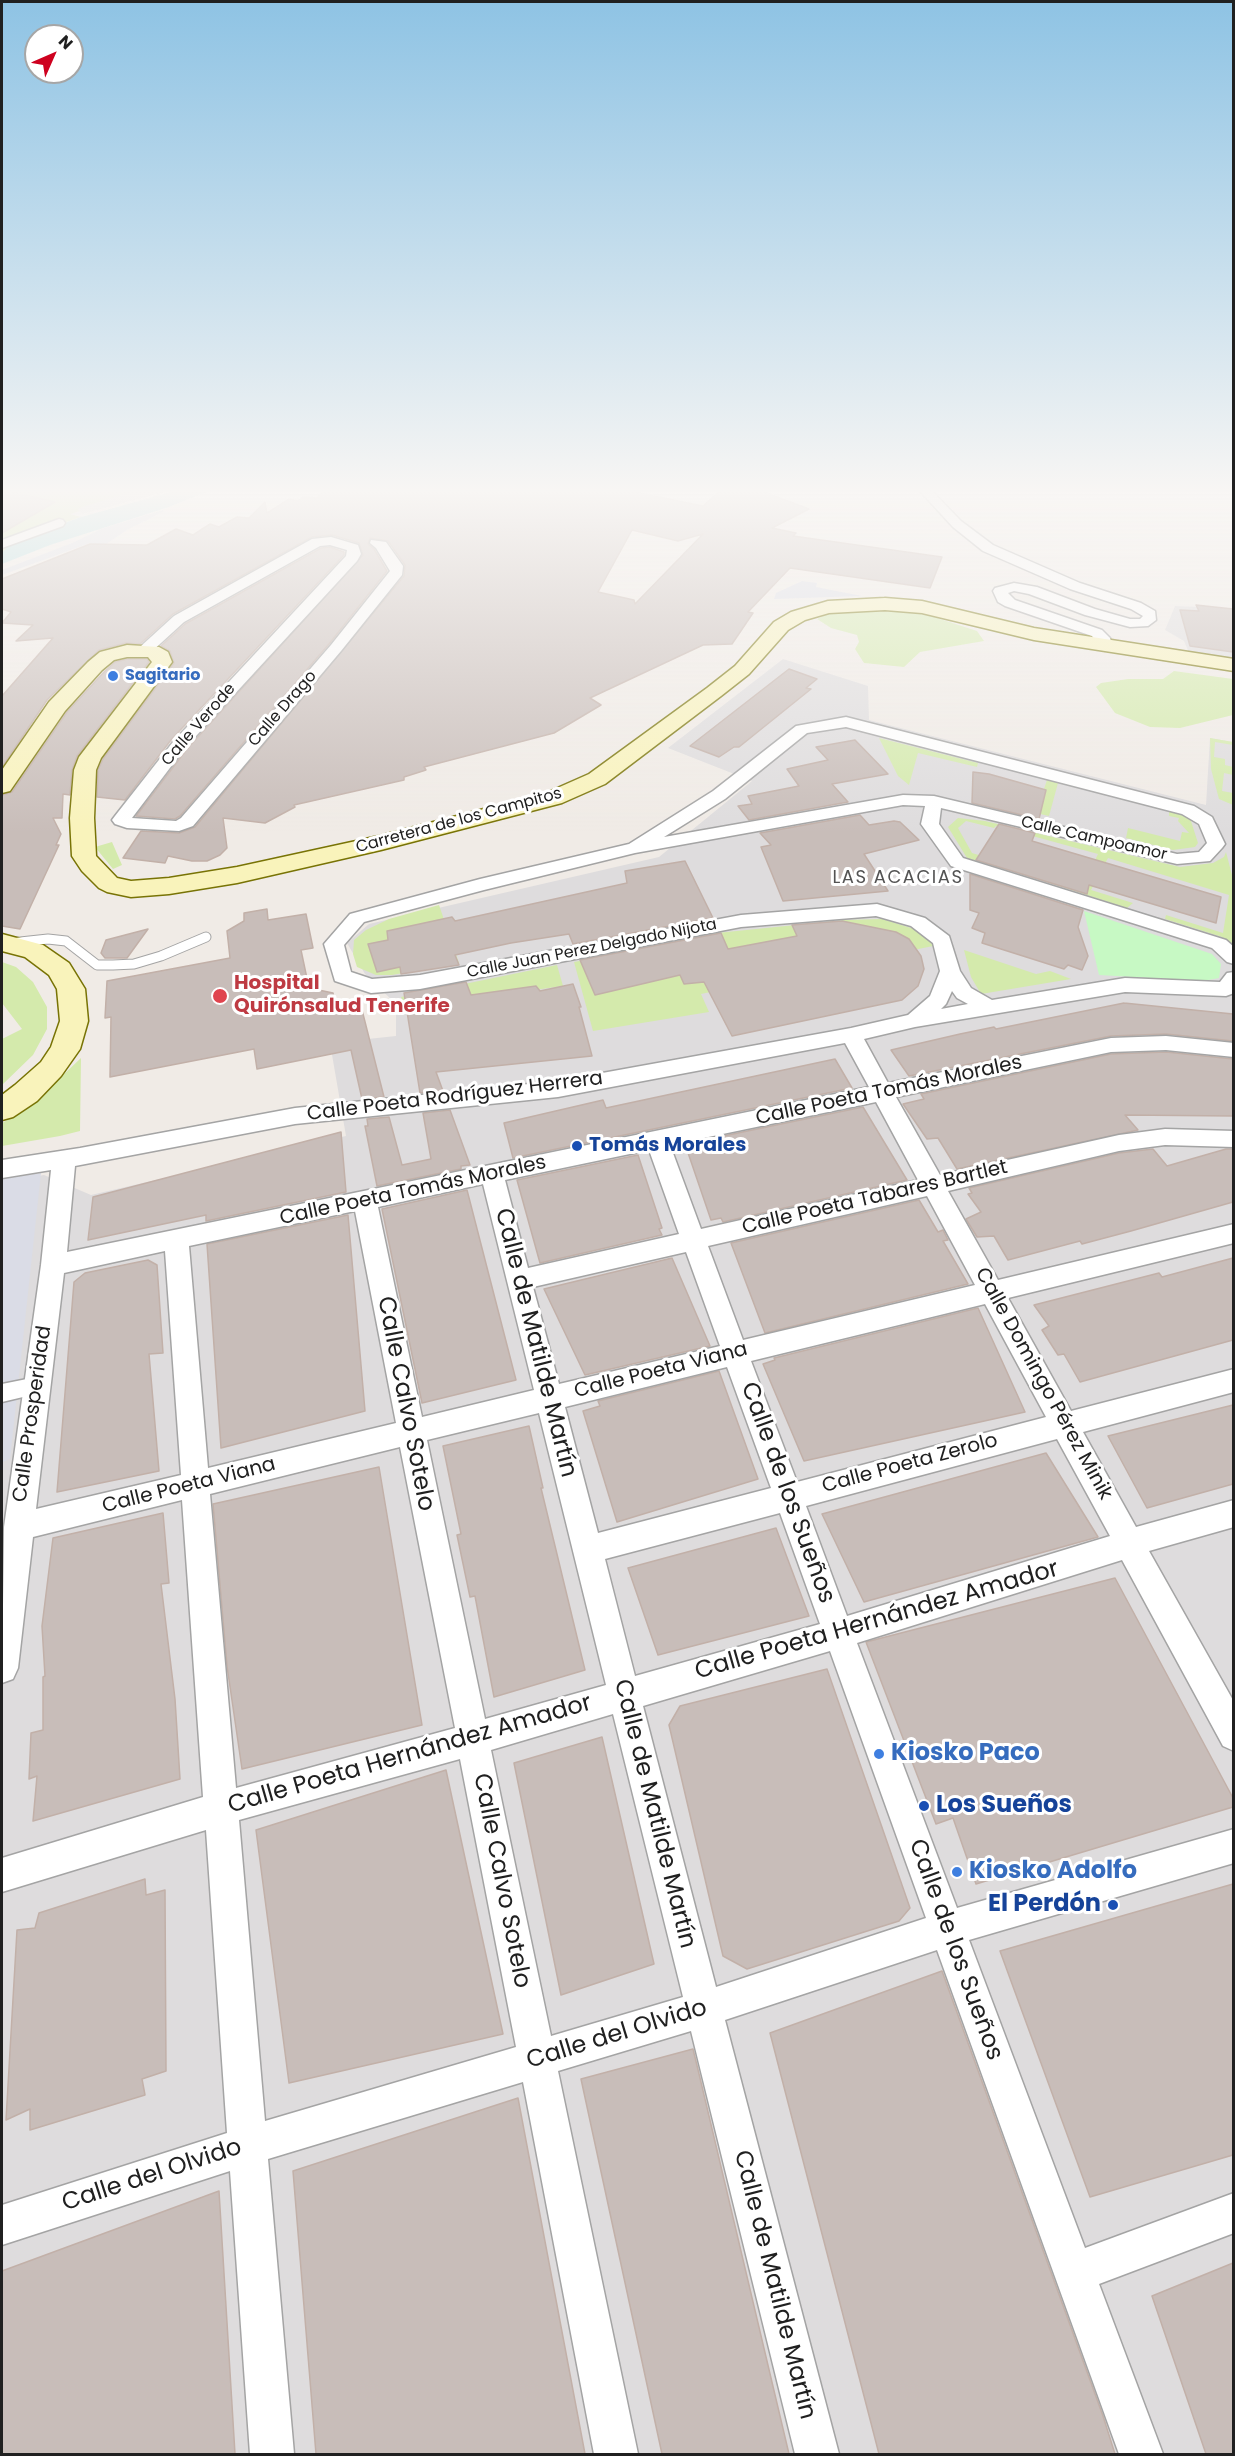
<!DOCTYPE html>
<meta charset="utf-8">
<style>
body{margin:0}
#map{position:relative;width:1235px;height:2456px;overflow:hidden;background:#f0ebe6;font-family:Poppins,sans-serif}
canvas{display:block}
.frame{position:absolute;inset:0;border:3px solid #202020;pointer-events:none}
.north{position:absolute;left:24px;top:24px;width:60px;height:60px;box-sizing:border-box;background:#fff;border:2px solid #a6a6a6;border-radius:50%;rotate:45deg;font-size:16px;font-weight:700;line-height:24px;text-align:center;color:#202020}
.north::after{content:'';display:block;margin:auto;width:21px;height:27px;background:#ce011f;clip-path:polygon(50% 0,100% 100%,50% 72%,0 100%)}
</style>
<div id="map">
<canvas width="1235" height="2456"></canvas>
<div class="frame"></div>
<div class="north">N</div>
</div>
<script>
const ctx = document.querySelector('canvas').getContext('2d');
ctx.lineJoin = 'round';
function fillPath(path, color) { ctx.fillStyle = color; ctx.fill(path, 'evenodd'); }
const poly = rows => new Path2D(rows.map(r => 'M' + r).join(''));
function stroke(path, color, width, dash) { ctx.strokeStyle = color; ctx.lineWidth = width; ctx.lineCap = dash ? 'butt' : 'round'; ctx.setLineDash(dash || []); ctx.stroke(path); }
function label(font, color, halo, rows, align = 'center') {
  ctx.font = font + ' Poppins,sans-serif'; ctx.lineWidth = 6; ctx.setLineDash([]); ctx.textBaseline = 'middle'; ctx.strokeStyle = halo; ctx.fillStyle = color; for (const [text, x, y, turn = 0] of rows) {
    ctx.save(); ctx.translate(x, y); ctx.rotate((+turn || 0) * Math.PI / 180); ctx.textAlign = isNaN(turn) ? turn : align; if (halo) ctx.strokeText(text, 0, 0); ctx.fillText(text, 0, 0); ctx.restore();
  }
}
const residential = poly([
 [132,489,175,489,83,514,74,509],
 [1175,606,1233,608,1233,658,1189,653,1184,641,1165,630],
 [783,659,868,686,869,720,1206,805,1210,738,1233,742,1233,2454,2,2454,2,1182,44,1175,91,1195,346,1136,330,1043,396,1036,396,1004,365,974,347,943,369,924,659,857,752,781,668,748]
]);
const grass = poly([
 [24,489,48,489,51,491,55,489,140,489,82,507,78,509,80,511,70,514,81,517,55,526,2,553,2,516,30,503,16,493],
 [859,611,912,612,934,617,977,631,984,641,920,652,904,667,864,663,855,649,859,642,857,635,831,628,817,619,831,612],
 [1174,671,1233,679,1233,715,1180,728,1150,727,1115,713,1096,687,1101,683,1128,679,1163,679],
 [879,738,978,763,977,767,918,753,909,785,898,776],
 [1210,738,1233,742,1233,745,1215,742,1214,757,1225,759,1225,765,1233,767,1233,775,1224,773,1222,791,1233,793,1233,805,1219,799,1211,769],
 [1047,780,1058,783,1049,816,1036,813],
 [1169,811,1183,814,1190,818,1198,843,1195,847,1173,850,1126,838,1128,828,1180,841,1182,832,1189,833,1178,821,1179,818,1169,816],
 [958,818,985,821,1180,867,1213,863,1224,857,1226,852,1233,879,1233,944,1222,937,1165,919,1166,915,1223,933,1229,895,1108,858,1091,890,1133,903,1127,908,1034,878,1041,873,1082,887,1098,854,996,826,994,828,966,821,958,828,972,853,1011,865,1008,870,967,858,948,827],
 [112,842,122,865,113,869,95,847],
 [439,905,459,963,392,975,376,975,357,967,353,954,354,940,366,930,389,919],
 [882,919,924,932,933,946,701,994,709,1012,593,1031,574,962,667,945,717,933,845,920],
 [964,950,1036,974,1050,971,1071,979,981,994,971,977],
 [2,962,16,967,33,982,47,1007,47,1029,33,1055,2,1085,2,1039,22,1029,2,1003],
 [557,965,563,986,406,1008,401,997],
 [81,1058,80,1131,60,1136,2,1146,2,1123,20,1113,40,1097]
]);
const park = poly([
 [1084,911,1212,954,1221,964,1219,978,1203,981,1099,975]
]);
const plaza = poly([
 [163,510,165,511,127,530,105,545,99,546,90,543,2,575,2,570,72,543,101,529],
 [802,581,817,583,816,587,862,596,774,599,776,593],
 [41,1173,10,1459,2,1462,2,1179]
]);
const water = poly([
 [182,489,214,489,166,508,50,545,2,564,2,553,12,542,81,517]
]);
const building = poly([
 [326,489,522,489,538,493,541,489,619,489,703,506,722,489,756,489,809,509,772,528,796,533,793,536,942,557,930,588,790,568,748,612,753,613,732,644,703,645,590,698,601,705,554,733,424,767,426,770,404,777,404,780,294,805,295,807,265,823,223,818,227,848,220,855,207,861,192,861,168,856,165,863,123,858,141,831,179,833,195,827,404,576,405,565,388,541,370,538,368,544,374,549,387,571,329,644,180,816,175,819,136,816,187,749,363,555,359,543,332,535,312,537,173,614,140,644,126,643,99,650,47,700,2,767,2,696,53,638,16,641,33,625,2,623,11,612,2,609,2,579,90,544,147,545,176,529,193,535,210,524,219,527,237,517,249,518,265,502,267,513,289,499,298,501,303,497,317,498,326,489],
 [632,530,678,541,703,534,635,604,634,600,598,592,632,530],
 [2,490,16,493,55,502,2,533,2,490],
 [330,547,344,552,344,555,171,740,125,800,97,797,98,770,103,759,174,663,170,651,161,646,185,624,321,548,330,547],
 [1196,605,1233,609,1233,652,1190,646,1180,610,1199,611,1196,605],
 [127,659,147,659,149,662,77,756,72,770,70,795,63,794,62,818,53,818,61,834,56,845,59,845,20,929,2,926,2,795,12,792,67,712,104,672,115,662,127,659],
 [789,669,817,679,806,688,811,689,739,747,734,747,719,757,690,746,789,669],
 [855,740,888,774,832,784,848,802,749,820,738,806,752,804,748,796,799,786,787,769,828,760,816,747,855,740],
 [973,772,989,774,1046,790,1039,819,972,803,973,772],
 [860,815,869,825,894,821,900,822,919,840,864,854,888,891,783,901,761,847,771,845,760,833,860,815],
 [999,824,1035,833,1032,841,1221,897,1216,923,1089,885,1087,894,976,860,999,824],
 [685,861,713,918,573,944,569,934,511,943,455,955,459,965,401,974,400,967,377,972,368,944,388,940,387,931,452,917,455,921,627,883,625,871,685,861],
 [970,874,1083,910,1078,927,1088,956,1082,970,1068,965,1064,969,982,943,985,933,972,928,979,913,970,910,970,874],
 [267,909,268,920,306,914,313,948,301,950,309,988,333,993,337,1010,361,1006,384,1097,362,1099,351,1050,257,1069,254,1049,110,1077,111,1017,105,1018,107,981,230,958,227,931,244,921,244,913,267,909],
 [842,921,896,932,909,939,921,956,924,969,918,986,902,1000,732,1036,704,982,684,984,680,975,595,995,580,960,721,933,728,949,797,936,792,925,842,921],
 [148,929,127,958,105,958,101,953,106,940,148,929],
 [466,982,471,995,536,986,540,991,573,984,581,1007,579,1007,592,1056,436,1072,443,1091,420,1093,404,993,466,982],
 [1124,1003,1233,1014,1233,1041,1166,1034,1111,1036,909,1076,891,1050,960,1034,994,1027,996,1029,1124,1003],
 [1166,1052,1233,1059,1233,1116,1125,1115,1138,1130,957,1169,938,1138,927,1139,903,1104,924,1099,921,1094,1111,1054,1166,1052],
 [835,1059,852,1088,513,1158,504,1123,603,1100,606,1108,835,1059],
 [863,1107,907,1180,723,1222,721,1218,711,1220,685,1144,863,1107],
 [450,1110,470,1165,461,1166,461,1169,377,1186,365,1126,368,1126,367,1119,389,1117,402,1165,431,1159,423,1113,450,1110],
 [341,1132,346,1192,206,1221,206,1215,88,1240,93,1197,341,1132],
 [1153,1149,1167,1166,1226,1149,1233,1149,1233,1202,1131,1231,1082,1244,1080,1241,1008,1260,994,1236,977,1237,966,1219,981,1212,968,1194,972,1193,969,1188,1119,1153,1153,1149],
 [638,1155,662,1228,659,1229,662,1235,540,1263,517,1180,638,1155],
 [467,1190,516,1380,422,1403,382,1209,467,1190],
 [919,1200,938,1232,943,1230,948,1240,943,1241,968,1284,765,1333,731,1243,919,1200],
 [348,1215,365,1411,221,1448,207,1244,348,1215],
 [672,1258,710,1346,585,1375,544,1289,672,1258],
 [1233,1258,1233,1340,1080,1382,1064,1354,1058,1355,1042,1330,1049,1326,1034,1305,1159,1273,1162,1277,1233,1258],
 [148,1260,157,1265,163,1353,149,1354,159,1471,57,1492,74,1282,85,1273,148,1260],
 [978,1308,1025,1412,804,1461,763,1364,775,1360,774,1358,978,1308],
 [719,1371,758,1479,617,1522,583,1411,600,1406,598,1401,719,1371],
 [1233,1405,1233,1484,1147,1508,1108,1436,1233,1405],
 [529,1426,543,1488,541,1488,585,1670,494,1697,475,1596,470,1597,457,1535,461,1534,443,1446,529,1426],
 [1046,1453,1098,1537,864,1602,822,1514,1046,1453],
 [379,1467,422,1725,242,1769,227,1666,213,1504,379,1467],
 [163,1513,169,1583,161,1584,175,1699,180,1779,33,1821,37,1776,29,1779,31,1733,43,1730,43,1677,45,1676,42,1626,53,1538,163,1513],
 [776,1528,809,1616,658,1655,628,1568,776,1528],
 [1115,1578,1233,1798,1233,1807,976,1884,953,1818,936,1824,866,1642,1115,1578],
 [827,1669,910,1908,899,1921,747,1969,723,1956,669,1725,680,1706,827,1669],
 [602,1737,654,1964,561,1995,514,1763,602,1737],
 [446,1770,503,2034,289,2083,256,1830,446,1770],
 [145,1879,146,1895,165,1890,166,2071,142,2079,145,2095,30,2130,30,2109,6,2120,17,1930,35,1928,39,1913,145,1879],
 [1233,1884,1233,2155,1090,2197,1000,1951,1233,1884],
 [942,1971,1103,2416,1115,2454,879,2454,770,2033,942,1971],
 [693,2049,700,2078,789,2454,662,2454,581,2079,693,2049],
 [518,2098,585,2454,316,2454,293,2171,518,2098],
 [219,2191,235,2454,2,2454,2,2271,219,2191],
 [1233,2263,1233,2454,1206,2454,1152,2296,1233,2263]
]);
const service = poly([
 [11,943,48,939,66,941,97,965,113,965,134,964,161,956,206,937]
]);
const pedestrian = poly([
 [37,1377,44,1380,47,1386,44,1392,2,1402,2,1384,37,1377]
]);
const minor = poly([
 [918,489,930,489,961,521,993,545,1080,583,1141,603,1155,611,1156,620,1148,626,1130,627,1085,615,1029,594,1014,591,1008,593,1015,600,1102,630,1110,638,1112,645,1105,649,1100,648,1092,636,1005,606,998,602,993,591,995,588,1014,583,1037,587,1095,609,1130,619,1140,619,1143,616,1131,609,1070,589,983,551,953,527,918,489],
 [59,519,63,520,65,523,63,526,2,548,2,540,59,519],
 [331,537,358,545,361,554,357,561,185,748,132,818,176,821,181,818,331,645,390,571,376,548,370,543,371,540,386,542,403,566,402,575,341,651,193,826,179,831,127,828,115,824,112,820,115,816,173,742,346,556,347,550,330,545,320,546,184,622,150,653,140,653,138,650,140,647,174,616,312,539,331,537],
 [846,717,1194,806,1212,817,1225,844,1222,848,1210,861,1177,864,941,808,939,824,963,858,1226,940,1234,947,1234,964,1227,962,1212,948,951,866,921,824,925,806,903,805,635,853,484,890,364,922,344,945,351,972,372,979,420,975,741,915,877,904,925,918,949,936,960,971,971,988,992,1000,1125,978,1220,982,1227,973,1234,972,1234,993,1226,996,1125,992,915,1027,864,1039,888,1083,1111,1038,1166,1036,1234,1043,1234,1057,1166,1050,1111,1052,896,1097,940,1175,1119,1135,1165,1129,1234,1131,1234,1147,1165,1145,1119,1151,948,1191,998,1280,1234,1224,1234,1243,1008,1298,1071,1411,1234,1369,1234,1392,1083,1432,1136,1527,1234,1500,1234,1527,1149,1551,1234,1702,1234,1751,1223,1746,1122,1560,857,1643,957,1908,1234,1829,1234,1863,969,1940,1085,2248,1234,2193,1234,2233,1099,2284,1163,2454,1119,2454,937,1950,725,2020,839,2454,795,2454,691,2031,558,2071,638,2454,594,2454,523,2082,268,2159,294,2454,250,2454,230,2171,2,2245,2,2205,227,2133,206,1830,2,1892,2,1858,203,1797,182,1500,33,1537,18,1668,13,1679,2,1683,4,1527,41,1265,51,1170,2,1178,2,1160,80,1148,295,1108,558,1081,851,1028,908,1015,930,996,940,971,933,943,911,926,876,916,741,927,420,989,371,993,335,981,324,944,350,914,480,879,629,844,713,791,796,726,846,717],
 [846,727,1182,814,1199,824,1207,843,1199,852,1177,854,934,796,903,795,664,837,725,799,807,733,846,727],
 [952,991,957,998,968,1004,941,1009,946,1004,952,991],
 [845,1043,869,1087,67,1252,75,1166,295,1124,558,1097,845,1043],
 [876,1102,918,1180,701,1229,670,1145,876,1102],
 [649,1150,679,1234,528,1268,505,1180,649,1150],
 [483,1184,534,1390,422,1417,378,1207,483,1184],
 [927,1196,975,1285,743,1340,708,1246,927,1196],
 [355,1211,396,1423,208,1468,189,1246,355,1211],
 [165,1251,181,1475,36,1509,64,1273,165,1251],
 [686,1252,720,1346,559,1384,533,1287,686,1252],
 [985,1304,1046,1417,797,1482,751,1361,985,1304],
 [727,1367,771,1488,598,1533,565,1407,727,1367],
 [539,1413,606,1685,485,1719,427,1440,539,1413],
 [1057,1439,1110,1536,847,1616,806,1506,1057,1439],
 [400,1447,455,1728,236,1788,210,1494,400,1447],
 [780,1513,820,1624,635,1676,605,1559,780,1513],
 [830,1651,926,1918,716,1987,643,1706,830,1651],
 [613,1714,683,1997,551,2036,491,1750,613,1714],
 [460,1759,516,2047,265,2121,239,1820,460,1759]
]);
const secondary = poly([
 [885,598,922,601,1034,628,1234,659,1234,671,1034,640,922,613,885,610,829,613,805,620,788,630,749,674,721,696,605,784,562,803,381,850,237,883,169,894,131,897,107,892,99,888,82,871,72,856,70,818,74,770,79,757,152,662,148,657,127,657,114,660,102,670,65,711,10,791,2,793,2,770,49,702,88,662,100,652,127,645,159,647,168,652,172,662,101,758,96,770,94,818,96,856,117,878,131,881,169,878,237,867,379,836,546,793,589,774,707,688,735,666,774,622,791,612,828,601,885,598],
 [2,934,43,945,69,963,85,989,88,1021,80,1049,61,1076,37,1101,13,1117,2,1120,2,1095,15,1085,41,1062,51,1047,60,1021,57,989,49,975,25,957,2,951,2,934]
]);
const markers = [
 [113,676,6,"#3f7fe0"],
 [220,996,8,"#e0444e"],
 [577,1146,6,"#1a4fb4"],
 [879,1754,6,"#3f7fe0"],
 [924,1806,6,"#1a4fb4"],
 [957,1872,6,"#3f7fe0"],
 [1113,1905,6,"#1a4fb4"]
];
const farShopnames = [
 ["Sagitario",125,676]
];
const farStreetnames = [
 ["Calle Drago",283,709,-49],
 ["Calle Verode",199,725,-49],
 ["Carretera de los Campitos",459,821,-15],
 ["Calle Campoamor",1094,839,13],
 ["Calle Juan Perez Delgado Nijota",592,949,-11]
];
const farQuarternames = [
 ["LAS ACACIAS",898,878]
];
const healthNames = [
 ["Hospital",234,984],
 ["Quirónsalud Tenerife",234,1007]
];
const streetNames = [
 ["Calle Poeta Tomás Morales",889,1091,-12],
 ["Calle Poeta Rodríguez Herrera",455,1097,-7],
 ["Calle Poeta Tomás Morales",413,1191,-12],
 ["Calle Poeta Tabares Bartlet",875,1198,-13],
 ["Calle Poeta Viana",661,1371,-14],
 ["Calle Domingo Pérez Minik",1043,1384,61],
 ["Calle Prosperidad",33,1414,-82],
 ["Calle Poeta Zerolo",910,1464,-15],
 ["Calle Poeta Viana",189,1486,-14]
];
const transitNames = [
 ["Tomás Morales",589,1146]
];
const nearStreetnames = [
 ["Calle de Matilde Martín",535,1343,76],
 ["Calle Calvo Sotelo",405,1404,79],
 ["Calle de los Sueños",787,1493,70],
 ["Calle Poeta Hernández Amador",877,1621,-16],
 ["Calle Poeta Hernández Amador",410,1755,-16],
 ["Calle de Matilde Martín",654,1814,76],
 ["Calle Calvo Sotelo",501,1881,79],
 ["Calle de los Sueños",955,1950,70],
 ["Calle del Olvido",617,2035,-17],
 ["Calle del Olvido",152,2176,-18],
 ["Calle de Matilde Martín",774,2285,76]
];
const nearShopnames = [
 ["Kiosko Paco",891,1754],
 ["Kiosko Adolfo",969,1872]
];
const nearTransitnames = [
 ["Los Sueños",936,1806],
 ["El Perdón",1101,1905,"right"]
];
fillPath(residential, '#dedcdd');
fillPath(grass, '#d4eaac');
fillPath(park, '#c7f9c4');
fillPath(plaza, '#dadce6');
fillPath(water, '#a7d9dd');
fillPath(building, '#c8bdb9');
stroke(building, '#c2b0a8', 1.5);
stroke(service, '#a4a4a4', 11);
stroke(pedestrian, '#a4a4a4', 3);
stroke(minor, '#a4a4a4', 3);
stroke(secondary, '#787305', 3);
stroke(service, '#fff', 9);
fillPath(pedestrian, '#fff');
fillPath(minor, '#fff');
fillPath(secondary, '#f9f3bb');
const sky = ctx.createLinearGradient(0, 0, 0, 833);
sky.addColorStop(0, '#8ec3e4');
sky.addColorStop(0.59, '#f8f6f4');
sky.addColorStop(1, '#f8f6f400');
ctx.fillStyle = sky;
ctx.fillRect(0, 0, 1235, 833);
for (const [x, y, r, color] of markers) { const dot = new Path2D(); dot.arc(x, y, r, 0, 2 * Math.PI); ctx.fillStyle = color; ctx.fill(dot); stroke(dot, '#fff', 2); }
label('bold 16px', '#366cbe', '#fff', farShopnames, 'left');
label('16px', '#202020', '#fff', farStreetnames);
ctx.letterSpacing = '1.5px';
label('18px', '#535353', '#fff', farQuarternames);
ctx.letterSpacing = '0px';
label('bold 20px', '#be3a42', '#fff', healthNames, 'left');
label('20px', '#202020', '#fff', streetNames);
label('bold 20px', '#164399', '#fff', transitNames, 'left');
label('24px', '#202020', '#fff', nearStreetnames);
label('bold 24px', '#366cbe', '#fff', nearShopnames, 'left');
label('bold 24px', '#164399', '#fff', nearTransitnames, 'left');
</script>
